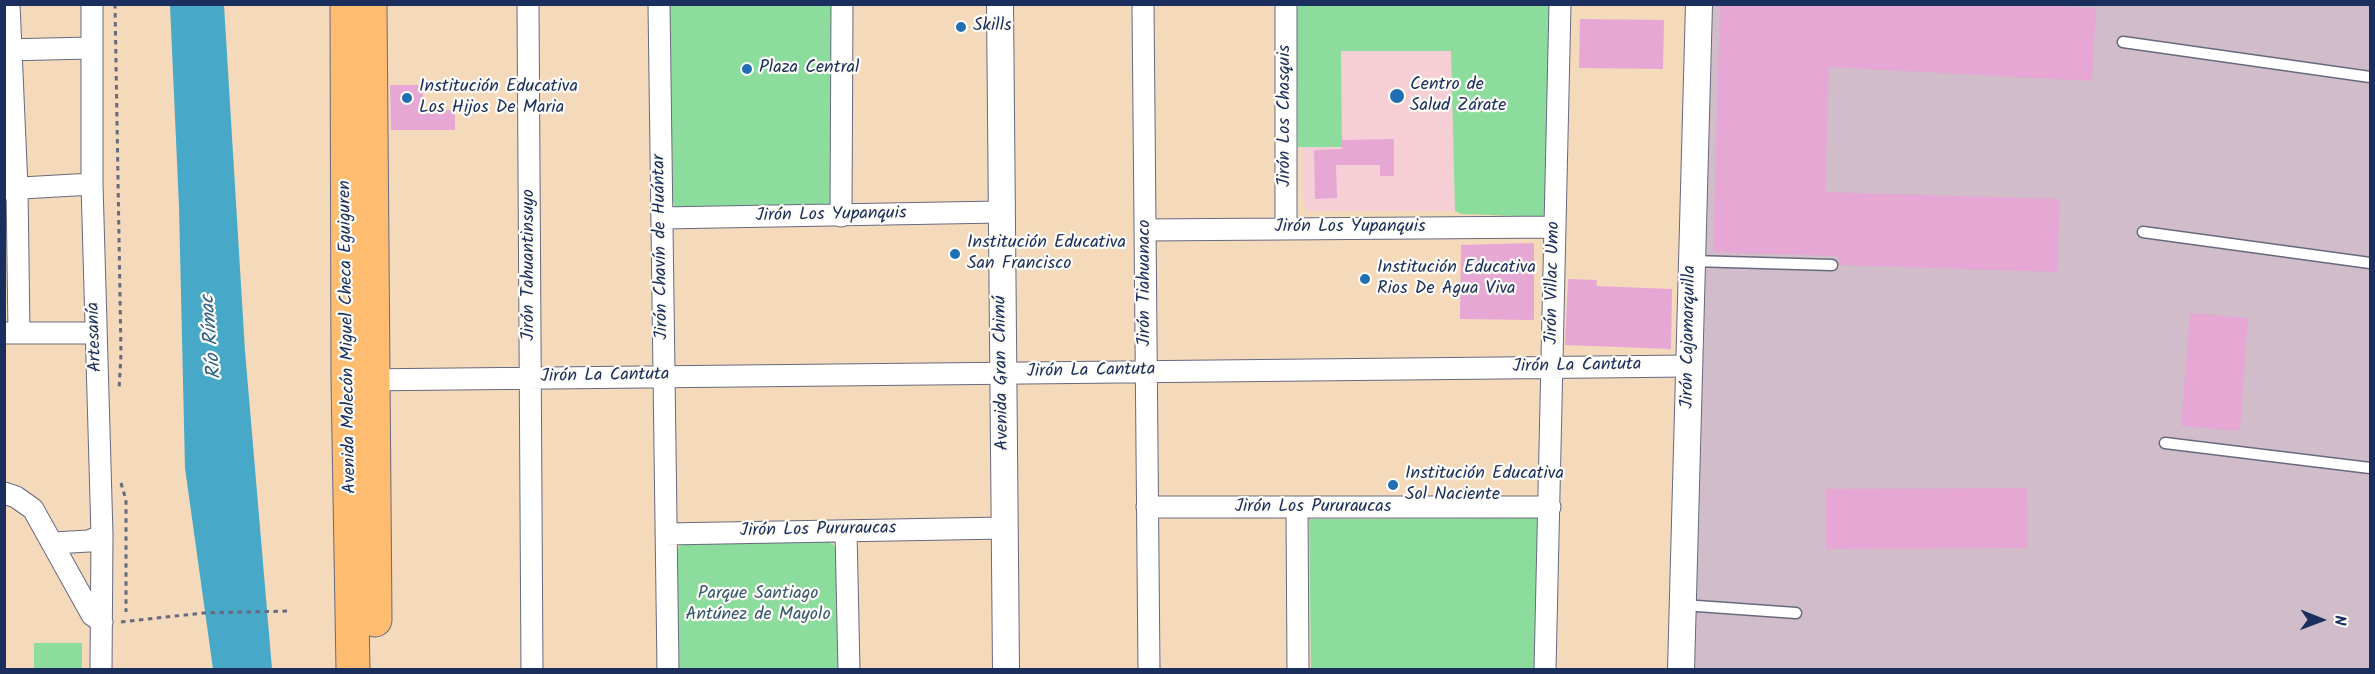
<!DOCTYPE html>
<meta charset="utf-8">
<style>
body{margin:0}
#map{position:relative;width:2375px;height:674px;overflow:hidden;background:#f4d9bb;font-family:Kalam,sans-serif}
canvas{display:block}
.frame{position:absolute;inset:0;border:6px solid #1b2f5e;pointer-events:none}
.north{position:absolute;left:2291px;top:590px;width:60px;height:60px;-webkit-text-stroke:4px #fdfcf7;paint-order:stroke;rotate:91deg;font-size:16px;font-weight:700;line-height:24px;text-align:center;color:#1b2f5e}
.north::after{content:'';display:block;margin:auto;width:21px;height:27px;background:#1b2f5e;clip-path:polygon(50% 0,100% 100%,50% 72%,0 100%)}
</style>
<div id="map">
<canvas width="2375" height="674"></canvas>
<div class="frame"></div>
<div class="north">N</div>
</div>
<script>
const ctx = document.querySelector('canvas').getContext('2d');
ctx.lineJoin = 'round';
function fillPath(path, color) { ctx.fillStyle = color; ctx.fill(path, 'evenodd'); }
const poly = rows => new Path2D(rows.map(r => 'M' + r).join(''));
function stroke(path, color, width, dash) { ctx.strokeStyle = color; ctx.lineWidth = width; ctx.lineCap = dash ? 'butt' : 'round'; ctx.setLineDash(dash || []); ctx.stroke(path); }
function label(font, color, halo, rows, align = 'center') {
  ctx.font = font + ' Kalam,sans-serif'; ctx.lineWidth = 4.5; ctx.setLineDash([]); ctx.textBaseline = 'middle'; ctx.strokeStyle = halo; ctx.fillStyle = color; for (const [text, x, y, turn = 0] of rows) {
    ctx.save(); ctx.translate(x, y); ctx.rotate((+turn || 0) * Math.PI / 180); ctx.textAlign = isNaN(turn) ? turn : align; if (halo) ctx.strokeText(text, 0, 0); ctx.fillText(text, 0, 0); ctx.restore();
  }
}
const built = poly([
 [1341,51,1452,51,1455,211,1309,211,1303,204,1302,147,1342,146]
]);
const industrial = poly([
 [1697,5,2370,5,2370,669,1680,669]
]);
const green = poly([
 [670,5,832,5,834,199,830,207,675,209,673,199],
 [1296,5,1553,5,1548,217,1461,214,1455,211,1451,51,1341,51,1342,147,1298,147],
 [1539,518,1535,669,1311,669,1309,519],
 [826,541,834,545,838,553,839,669,678,669,676,555,679,546,688,543],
 [34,643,82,643,82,669,34,669]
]);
const water = poly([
 [170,5,224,5,245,351,272,669,213,669,185,468,179,207]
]);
const building = poly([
 [1720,4,2022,4,2096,8,2092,81,1829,67,1825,192,2060,199,2057,272,1839,265,1838,256,1713,252],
 [1580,19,1664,20,1663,69,1579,68],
 [390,85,423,85,423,110,455,110,455,130,391,130],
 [1394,139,1394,176,1380,176,1380,165,1336,165,1337,198,1315,199,1314,150,1342,149,1342,140],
 [1534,243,1534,320,1460,319,1461,245],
 [1568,279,1597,280,1596,286,1672,289,1671,349,1565,345],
 [2190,313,2248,318,2240,431,2181,426],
 [2027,488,2028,548,1826,549,1826,489]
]);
const path = poly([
 [115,4,121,354,119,390],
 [121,483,126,500,126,612],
 [121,622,203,613,290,611]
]);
const service = poly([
 [2123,42,2370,77],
 [2143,232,2370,263],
 [1692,261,1832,265],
 [2165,443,2370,468],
 [1683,605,1796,613]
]);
const minor = poly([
 [9,4,17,188,19,333],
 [92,4,92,184,102,535,101,670],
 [528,4,532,670],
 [659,4,668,670],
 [1143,4,1149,670],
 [4,50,91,48],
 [4,189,92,184],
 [841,216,842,4],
 [662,218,1000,212],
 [1286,228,1286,4],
 [1145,230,1555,227],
 [4,333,96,333],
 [360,380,1689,366],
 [4,493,16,497,33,509,92,615,102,622],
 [1147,507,1550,507],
 [1297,508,1298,670],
 [846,531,849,670],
 [666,534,1005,528],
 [53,543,89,541,102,535],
 [1545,670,1560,4]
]);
const tertiary = poly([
 [1000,4,1006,670],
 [1681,670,1699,4]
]);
const primary = poly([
 [347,4,348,380,353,670],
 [370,4,375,620]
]);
const markers = [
 [961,27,6,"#1f6fb2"],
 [747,69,6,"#1f6fb2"],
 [1397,96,8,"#1f6fb2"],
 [407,98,6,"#1f6fb2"],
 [955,254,6,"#1f6fb2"],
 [1365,279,6,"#1f6fb2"],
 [1393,485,6,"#1f6fb2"]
];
const poiNames = [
 ["Skills",973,27],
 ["Plaza Central",759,69],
 ["Centro de",1410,86],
 ["Salud Zárate",1410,107],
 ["Institución Educativa",419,88],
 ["Los Hijos De Maria",419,109],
 ["Institución Educativa",967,244],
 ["San Francisco",967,265],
 ["Institución Educativa",1377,269],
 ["Rios De Agua Viva",1377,290],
 ["Institución Educativa",1405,475],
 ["Sol Naciente",1405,496]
];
const streetNames = [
 ["Jirón Los Chasquis",1286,116,-90],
 ["Jirón Los Yupanquis",831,216,-1],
 ["Jirón Los Yupanquis",1350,228],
 ["Jirón Chavín de Huántar",662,247,-91],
 ["Jirón Tahuantinsuyo",530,265,-90],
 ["Jirón Tiahuanaco",1146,283,-90],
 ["Jirón Villac Umo",1554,283,-89],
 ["Artesanía",96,337,-92],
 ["Avenida Malecón Miguel Checa Eguiguren",349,337,-91],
 ["Jirón Cajamarquilla",1690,337,-89],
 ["Jirón La Cantuta",1577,367,-1],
 ["Jirón La Cantuta",1091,372,-1],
 ["Avenida Gran Chimú",1003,373,-91],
 ["Jirón La Cantuta",605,377,-1],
 ["Jirón Los Pururaucas",1313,508],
 ["Jirón Los Pururaucas",818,531,-1]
];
const parkNames = [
 ["Parque Santiago",758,595],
 ["Antúnez de Mayolo",758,616]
];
const waterNames = [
 ["Río Rímac",213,337,-95]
];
fillPath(built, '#f6cfd6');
fillPath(industrial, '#d1bdc9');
fillPath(green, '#8cdd9d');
fillPath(water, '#48a8c7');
fillPath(building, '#e6a7d5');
stroke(service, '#676a7f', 13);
stroke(minor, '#676a7f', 23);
stroke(tertiary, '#676a7f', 28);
stroke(primary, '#676a7f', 35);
stroke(path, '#676a7f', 3, [4.5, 4.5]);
stroke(service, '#fff', 10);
stroke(minor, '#fff', 21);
stroke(tertiary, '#fff', 26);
stroke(primary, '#febc70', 33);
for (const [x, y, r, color] of markers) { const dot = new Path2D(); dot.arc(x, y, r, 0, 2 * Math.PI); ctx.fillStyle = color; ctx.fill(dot); stroke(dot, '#fdfcf7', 2); }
label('18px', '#1b2f5e', '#fdfcf7', poiNames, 'left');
label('18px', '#1b2f5e', '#fdfcf7', streetNames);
label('18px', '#375a6e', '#fdfcf7', parkNames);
label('italic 20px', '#2d5f88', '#fdfcf7', waterNames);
</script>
